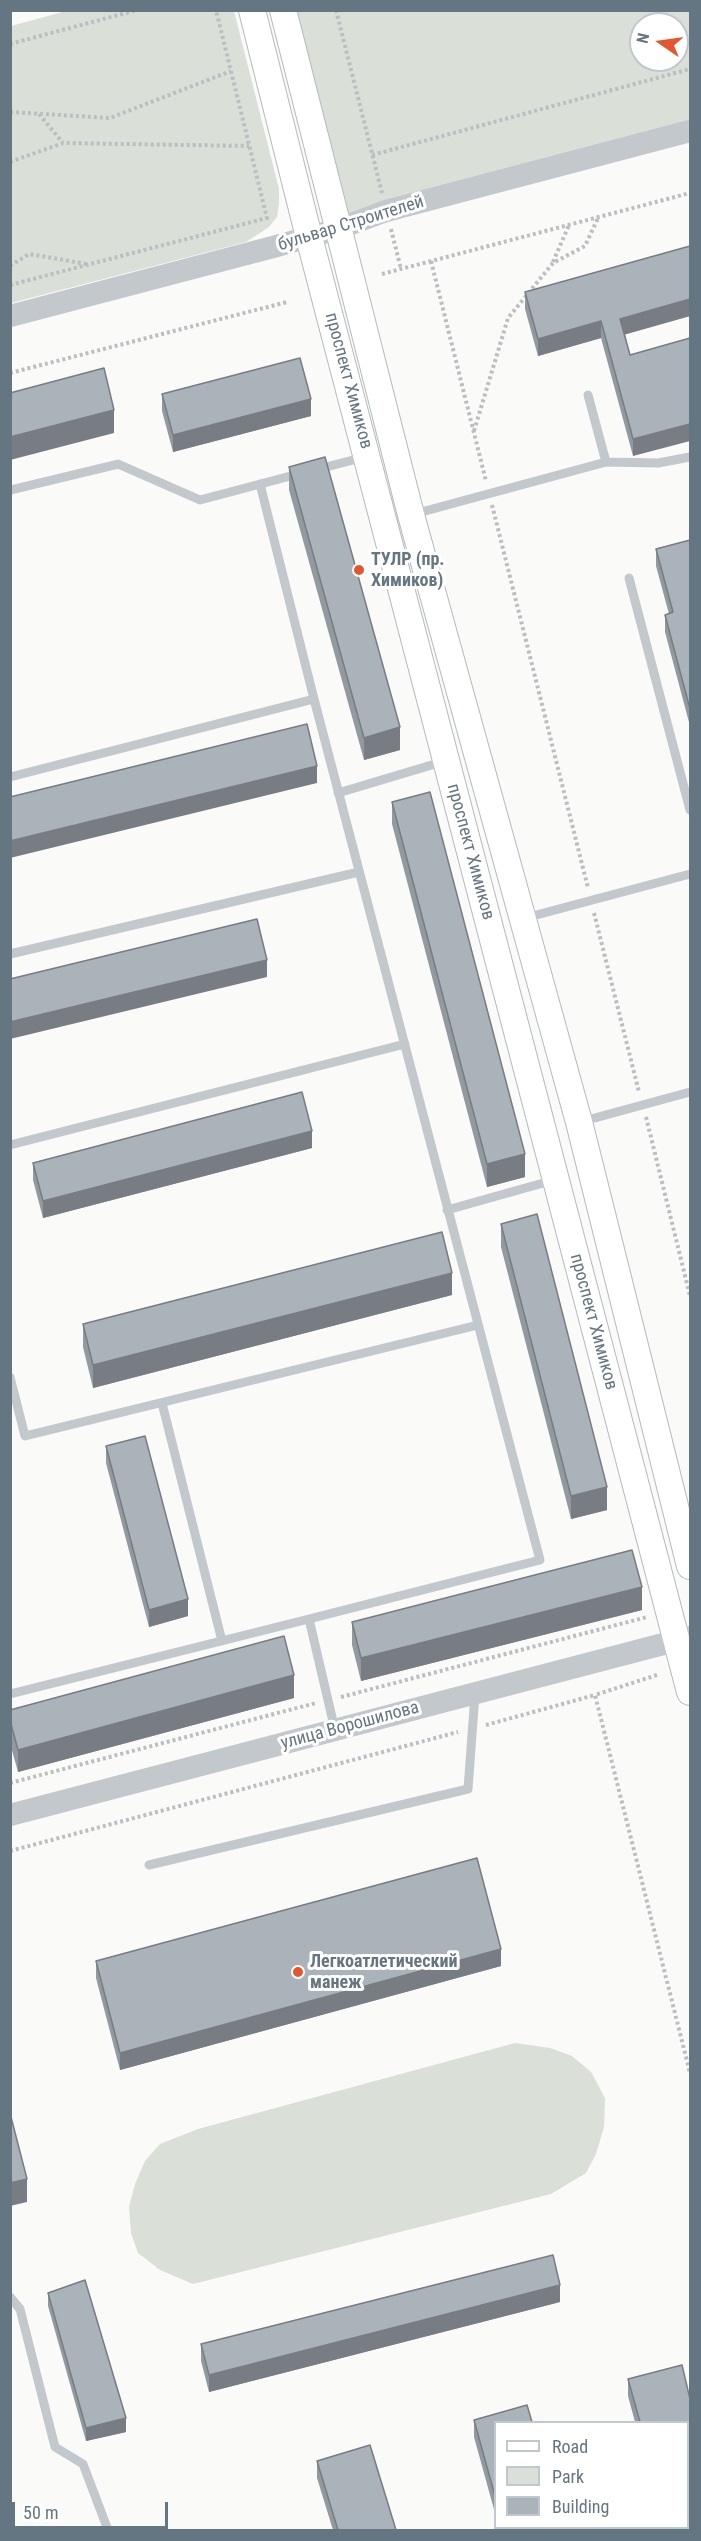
<!DOCTYPE html>
<meta charset="utf-8">
<style>
body{margin:0}
#map{position:relative;width:701px;height:2541px;overflow:hidden;background:#fafaf8;font-family:"Roboto Condensed",sans-serif}
canvas{display:block}
.frame{position:absolute;inset:0;border:12px solid #657683;pointer-events:none}
.legend{position:absolute;left:494px;top:2421px;width:195px;height:108px;box-sizing:border-box;background:#fff;border:2px solid #c1c8cd;margin:0;padding:8px 10px;list-style:none;font-size:18px;color:#657683}
.legend li{display:flex;align-items:center;gap:12px;height:30px}
.legend b{width:30px;border:2px solid #c1c8cd}
.north{position:absolute;left:629px;top:12px;width:60px;height:60px;box-sizing:border-box;background:#fff;border:2px solid #c1c8cd;border-radius:50%;rotate:283deg;font-size:16px;font-weight:700;line-height:24px;text-align:center;color:#657683}
.north::after{content:'';display:block;margin:auto;width:21px;height:27px;background:#e4572e;clip-path:polygon(50% 0,100% 100%,50% 72%,0 100%)}
.scale{position:absolute;left:12px;top:2502px;width:156px;height:27px;box-sizing:border-box;border:3px solid #657683;border-top:0;padding-left:8px;font-size:18px;line-height:21px;white-space:nowrap;color:#657683;-webkit-text-stroke:4px #fff;paint-order:stroke}
</style>
<div id="map">
<canvas width="701" height="2541"></canvas>
<div class="frame"></div>
<ul class="legend">
<li><b style="height:8px;background:#fff"></b>Road</li>
<li><b style="height:16px;background:#dadfd7"></b>Park</li>
<li><b style="height:16px;background:#aab3b9"></b>Building</li>
</ul>
<div class="north">N</div>
<div class="scale">50 m</div>
</div>
<script>
const ctx = document.querySelector('canvas').getContext('2d');
ctx.lineJoin = 'round';
function fillPath(path, color) { ctx.fillStyle = color; ctx.fill(path, 'evenodd'); }
const poly = rows => new Path2D(rows.map(r => 'M' + r).join(''));
function stroke(path, color, width, dash) { ctx.strokeStyle = color; ctx.lineWidth = width; ctx.lineCap = dash ? 'butt' : 'round'; ctx.setLineDash(dash || []); ctx.stroke(path); }
function label(font, color, halo, rows, align = 'center') {
  ctx.font = font + ' "Roboto Condensed",sans-serif'; ctx.lineWidth = 6; ctx.setLineDash([]); ctx.textBaseline = 'middle'; ctx.strokeStyle = halo; ctx.fillStyle = color; for (const [text, x, y, turn = 0] of rows) {
    ctx.save(); ctx.translate(x, y); ctx.rotate((+turn || 0) * Math.PI / 180); ctx.textAlign = isNaN(turn) ? turn : align; if (halo) ctx.strokeText(text, 0, 0); ctx.fillText(text, 0, 0); ctx.restore();
  }
}
const green = poly([
 [70,10,234,11,279,189,279,204,277,217,269,227,246,242,11,303,11,26],
 [283,11,690,11,690,131,338,229],
 [641,24,677,24,677,60,641,60],
 [515,2043,550,2048,572,2056,591,2072,605,2098,604,2127,596,2154,586,2173,551,2194,193,2284,160,2270,138,2253,131,2233,129,2207,135,2184,145,2161,160,2144,198,2129]
]);
const path = poly([
 [336,10,382,193],
 [10,44,137,10],
 [10,112,110,118,231,71],
 [39,114,63,143],
 [372,155,690,69],
 [10,162,63,143,249,146],
 [391,229,401,269],
 [431,261,486,481],
 [553,262,569,225],
 [10,266,29,254,87,264],
 [382,274,690,193],
 [10,285,267,218,216,10],
 [10,373,287,302],
 [474,431,508,318,553,263,585,246,598,218],
 [492,505,588,888],
 [594,913,639,1092],
 [646,1117,690,1296],
 [657,1675,595,1695,690,2073],
 [341,1697,647,1617],
 [486,1725,595,1695],
 [10,1783,316,1703],
 [10,1851,458,1732]
]);
const service = poly([
 [606,462,658,463,690,457],
 [318,469,365,457],
 [10,490,118,464,200,500,298,474],
 [414,514,606,462,588,395],
 [629,578,690,810],
 [314,699,540,1560,309,1619,335,1730],
 [10,777,314,699,260,484],
 [338,793,445,761],
 [525,918,690,874],
 [10,954,359,872],
 [580,1122,690,1092],
 [10,1145,405,1044],
 [447,1210,554,1180],
 [10,1377,25,1436,478,1325],
 [162,1403,222,1641],
 [10,1694,309,1619],
 [149,1865,468,1789,475,1694],
 [10,2297,20,2309,55,2447,83,2464,108,2530]
]);
const tertiary = poly([
 [10,316,273,247,338,229,386,211,690,131],
 [10,1815,690,1637]
]);
const secondary = poly([
 [252,10,309,237,690,1692],
 [283,10,411,515,579,1122,690,1566]
]);
const wall = poly([
 [690,246,690,316,625,334,630,355,690,338,633,456,601,338,538,356,525,309,525,292],
 [162,394,311,416,173,452,162,411],
 [289,467,400,750,364,760,289,490],
 [690,540,690,726,665,632,665,615,669,614,656,566,656,549],
 [392,802,525,1177,487,1187,392,824],
 [312,1148,43,1218,33,1180,33,1163],
 [501,1224,607,1510,571,1519,501,1247],
 [452,1295,93,1388,83,1347,83,1324],
 [106,1446,188,1616,149,1627,106,1463],
 [642,1610,361,1681,352,1645,352,1622],
 [294,1698,18,1772,10,1743,10,1710],
 [96,1961,501,1966,120,2070,96,1978],
 [48,2293,126,2432,86,2441,48,2306],
 [560,2302,209,2392,201,2361,201,2344],
 [628,2379,690,2399,690,2491,687,2492,687,2422,635,2422,628,2396],
 [474,2420,495,2422,495,2513,474,2437],
 [317,2461,396,2530,333,2530,317,2478]
]);
const shadedWall = poly([
 [690,299,690,316,620,336,620,319],
 [601,321,601,338,538,356,538,339],
 [311,399,311,416,173,452,173,435],
 [114,410,114,433,10,460,10,437],
 [690,424,690,441,633,456,633,439],
 [400,727,400,750,364,760,364,738],
 [317,766,317,783,10,858,10,841],
 [267,960,267,977,10,1039,10,1022],
 [312,1131,312,1148,43,1218,43,1201],
 [525,1154,525,1177,487,1187,487,1164],
 [452,1273,452,1295,93,1388,93,1365],
 [607,1487,607,1510,571,1519,571,1496],
 [642,1587,642,1610,361,1681,361,1658],
 [188,1599,188,1616,149,1627,149,1610],
 [294,1675,294,1698,18,1772,18,1750],
 [501,1949,501,1966,120,2070,120,2053],
 [27,2179,27,2202,10,2206,10,2183],
 [560,2285,560,2302,209,2392,209,2375],
 [126,2418,126,2432,86,2441,86,2428],
 [690,2474,690,2491,687,2492,687,2475],
 [503,2528,546,2528,536,2530,503,2530]
]);
const building = poly([
 [690,246,690,299,620,319,630,355,690,338,690,424,633,439,601,321,538,339,525,292,690,246],
 [300,358,311,399,173,435,162,394,300,358],
 [104,368,114,410,10,437,10,393,104,368],
 [325,457,400,727,364,738,289,467,325,457],
 [690,540,690,709,665,615,673,612,656,549,690,540],
 [307,724,317,766,10,841,10,797,307,724],
 [430,792,525,1154,487,1164,392,802,430,792],
 [257,919,267,960,10,1022,10,979,257,919],
 [302,1092,312,1131,43,1201,33,1163,302,1092],
 [537,1214,607,1487,571,1496,501,1224,537,1214],
 [442,1232,452,1273,93,1365,83,1324,442,1232],
 [145,1436,188,1599,149,1610,106,1446,145,1436],
 [632,1550,642,1587,361,1658,352,1622,632,1550],
 [284,1636,294,1675,18,1750,10,1720,10,1710,284,1636],
 [477,1858,501,1949,120,2053,96,1961,477,1858],
 [10,2113,27,2179,10,2183,10,2113],
 [553,2255,560,2285,209,2375,201,2344,553,2255],
 [85,2280,126,2418,86,2428,48,2293,85,2280],
 [682,2365,690,2399,690,2474,687,2475,687,2422,640,2422,628,2379,682,2365],
 [527,2405,532,2422,495,2422,495,2496,474,2420,527,2405],
 [370,2445,396,2530,338,2530,317,2461,370,2445]
]);
const markers = [
 [359,570,6,"#e4572e"],
 [298,1972,6,"#e4572e"]
];
const streetNames = [
 ["бульвар Строителей",351,224,-17],
 ["проспект Химиков",348,381,75],
 ["проспект Химиков",470,852,75],
 ["проспект Химиков",593,1322,75],
 ["улица Ворошилова",350,1726,-15]
];
const poiNames = [
 ["ТУЛР (пр.",371,560],
 ["Химиков)",371,581],
 ["Легкоатлетический",310,1962],
 ["манеж",310,1983]
];
fillPath(green, '#dadfd7');
stroke(secondary, '#b3babf', 28);
stroke(path, '#bbbfc2', 4, [3, 3]);
stroke(service, '#c3c8cc', 9);
stroke(tertiary, '#c3c8cc', 22);
stroke(secondary, '#fff', 26);
fillPath(wall, '#929a9f');
fillPath(shadedWall, '#777d82');
fillPath(building, '#aab3b9');
stroke(building, '#777d82', 1.5);
for (const [x, y, r, color] of markers) { const dot = new Path2D(); dot.arc(x, y, r, 0, 2 * Math.PI); ctx.fillStyle = color; ctx.fill(dot); stroke(dot, '#fff', 2); }
label('18px', '#657683', '#fff', streetNames);
label('bold 18px', '#657683', '#fff', poiNames, 'left');
</script>
